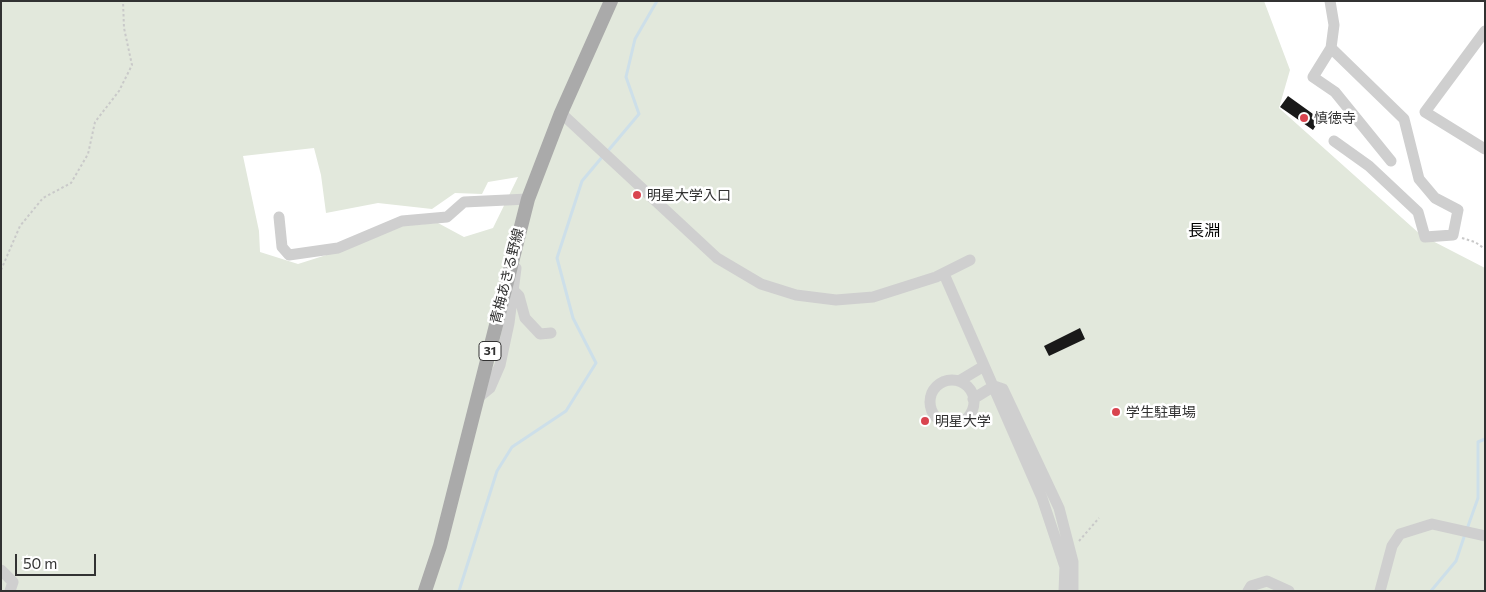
<!DOCTYPE html>
<meta charset="utf-8">
<style>
body{margin:0}
#map{position:relative;width:1486px;height:592px;overflow:hidden;background:#fff;font-family:Commissioner,sans-serif}
canvas{display:block}
.frame{position:absolute;inset:0;border:2px solid #323232;pointer-events:none}
.scale{position:absolute;left:15px;top:554px;width:81px;height:22px;box-sizing:border-box;border:2px solid #323232;border-top:0;padding-left:6px;font-size:15px;line-height:18px;white-space:nowrap;color:#323232;-webkit-text-stroke:4px #fff;paint-order:stroke}
</style>
<div id="map">
<canvas width="1486" height="592"></canvas>
<div class="frame"></div>
<div class="scale">50 m</div>
</div>
<script>
const ctx = document.querySelector('canvas').getContext('2d');
ctx.lineJoin = 'round';
function fillPath(path, color) { ctx.fillStyle = color; ctx.fill(path, 'evenodd'); }
const poly = rows => new Path2D(rows.map(r => 'M' + r).join(''));
function stroke(path, color, width, dash) { ctx.strokeStyle = color; ctx.lineWidth = width; ctx.lineCap = dash ? 'butt' : 'round'; ctx.setLineDash(dash || []); ctx.stroke(path); }
function label(font, color, halo, rows, align = 'center') {
  ctx.font = font + ' Commissioner,"Noto Sans JP",sans-serif'; ctx.lineWidth = 5; ctx.setLineDash([]); ctx.textBaseline = 'middle'; ctx.strokeStyle = halo; ctx.fillStyle = color; for (const [text, x, y, turn = 0] of rows) {
    ctx.save(); ctx.translate(x, y); ctx.rotate((+turn || 0) * Math.PI / 180); ctx.textAlign = isNaN(turn) ? turn : align; if (halo) ctx.strokeText(text, 0, 0); ctx.fillText(text, 0, 0); ctx.restore();
  }
}
const green = poly([
 [1,1,1264,1,1290,70,1279,108,1421,235,1485,268,1485,591,1,591],
 [314,148,321,175,326,213,378,203,432,209,455,193,482,194,488,182,518,177,493,228,464,237,438,223,386,227,342,250,298,264,260,252,259,231,243,156]
]);
const stream = poly([
 [607,152,639,114,626,77,635,39,657,1],
 [1467,529,1478,498,1478,442,1485,439],
 [459,591,497,471,512,447,566,411,596,363,573,318,557,258,582,181,603,156],
 [1431,591,1456,561,1465,534]
]);
const building = poly([
 [1288,96,1320,119,1313,130,1280,107],
 [1080,328,1085,339,1049,356,1044,346]
]);
const path = poly([
 [1462,238,1475,242,1485,249],
 [1,270,20,226,43,198,71,183,88,154,95,122,119,91,132,65,124,28,123,1],
 [1079,541,1099,518]
]);
const minor = poly([
 [1330,1,1334,25,1331,48,1404,119,1419,179,1435,198,1458,210,1453,235,1425,237,1418,212,1369,166,1334,141],
 [1485,31,1425,112,1485,149],
 [1331,48,1313,77,1335,92,1391,161],
 [561,113,717,258,761,284,796,295,836,300,873,297,936,277,970,260],
 [279,217,282,247,289,255,338,248,402,221,447,217,464,202,528,199],
 [944,274,1042,498,1065,567,1064,591],
 [513,290,519,296,525,318,540,334,551,333],
 '930 402a22 22 0 1 1 44 0a22 22 0 1 1-44 0Z',
 [959,381,984,366],
 [479,397,490,388,500,365,509,323,516,268],
 [973,399,994,386,1003,389,1059,508,1073,562,1073,591],
 [1,570,13,582,10,591],
 [1248,591,1251,586,1267,581,1289,591],
 [1380,591,1392,546,1400,534,1432,524,1485,536]
]);
const major = poly([
 [425,591,440,546,528,199,561,113,611,1]
]);
const markers = [
 [1304,118,5,"#d9444f"],
 [637,195,5,"#d9444f"],
 [1116,412,5,"#d9444f"],
 [925,421,5,"#d9444f"]
];
const shields = [
 [490,351,22]
];
const shieldNames = [
 ["31",490,351]
];
const poiNames = [
 ["慎徳寺",1314,118],
 ["明星大学入口",647,195],
 ["学生駐車場",1126,412],
 ["明星大学",935,421]
];
const streetNames = [
 ["青梅あきる野線",507,276,-76]
];
const quarterNames = [
 ["長淵",1204,231]
];
fillPath(green, '#e2e8dc');
stroke(stream, '#cddfe9', 3);
fillPath(building, '#191919');
stroke(path, '#c9c9c9', 2, [2.5, 2.5]);
stroke(minor, '#cfcfcf', 11);
stroke(major, '#aaa', 14);
for (const [x, y, r, color] of markers) { const dot = new Path2D(); dot.arc(x, y, r, 0, 2 * Math.PI); ctx.fillStyle = color; ctx.fill(dot); stroke(dot, '#fff', 2); }
for (const [x, y, w] of shields) { const box = new Path2D(); box.roundRect(x - w / 2, y - 9.5, w, 19, 4); ctx.fillStyle = '#fff'; ctx.fill(box); stroke(box, '#323232', 1); }
label('bold 12px', '#323232', null, shieldNames);
label('14px', '#323232', '#fff', poiNames, 'left');
label('14px', '#323232', '#fff', streetNames);
label('16px', '#000', '#fff', quarterNames);
</script>
